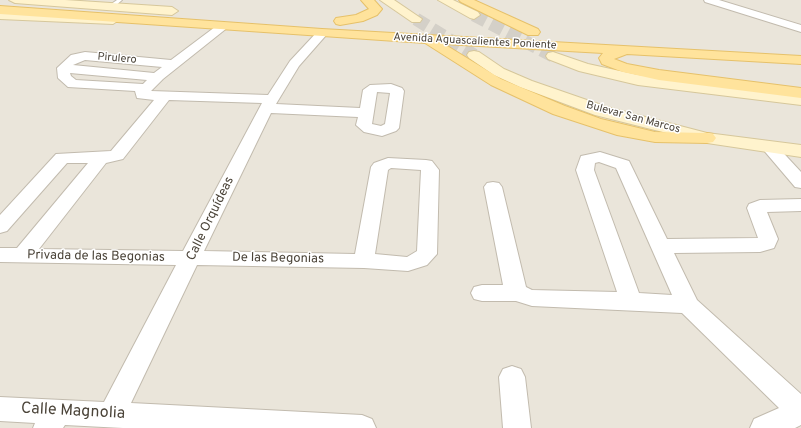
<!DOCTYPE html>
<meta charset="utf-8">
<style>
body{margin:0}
canvas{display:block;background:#f6f3ec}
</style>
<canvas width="801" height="428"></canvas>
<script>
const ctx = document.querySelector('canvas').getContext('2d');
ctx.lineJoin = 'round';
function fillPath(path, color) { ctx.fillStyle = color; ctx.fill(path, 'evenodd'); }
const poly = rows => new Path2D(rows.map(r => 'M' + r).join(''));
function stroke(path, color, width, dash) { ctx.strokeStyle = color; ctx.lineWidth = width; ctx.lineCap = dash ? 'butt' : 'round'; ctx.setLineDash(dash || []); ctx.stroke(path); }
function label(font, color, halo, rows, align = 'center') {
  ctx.font = font + ' Overpass,sans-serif'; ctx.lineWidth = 3; ctx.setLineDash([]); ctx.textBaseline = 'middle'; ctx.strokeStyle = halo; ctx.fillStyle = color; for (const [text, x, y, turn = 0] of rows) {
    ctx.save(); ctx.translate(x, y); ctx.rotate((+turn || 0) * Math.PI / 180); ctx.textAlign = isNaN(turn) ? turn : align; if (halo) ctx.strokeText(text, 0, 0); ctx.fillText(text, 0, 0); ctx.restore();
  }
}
const residential = poly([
 [0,0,801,0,801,428,0,428]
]);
const secondaryTunnel = poly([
 [474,15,553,56],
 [416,19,474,55]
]);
const lane = poly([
 [117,0,122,0,114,7,110,7,110,5,117,0]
]);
const street = poly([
 [704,0,719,0,801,25,801,32,705,2,704,0],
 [223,23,229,26,227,28,163,79,151,91,268,95,290,61,318,31,322,30,328,33,299,66,276,104,360,108,363,90,370,85,391,84,402,88,404,91,399,128,396,131,382,136,364,132,356,125,358,117,271,113,204,251,355,254,371,167,374,163,388,158,426,160,432,161,439,170,437,254,427,265,408,271,364,268,197,265,131,403,362,415,372,419,376,428,123,428,65,425,63,428,33,428,35,423,0,421,0,397,104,402,176,265,0,262,0,248,17,248,88,163,67,163,7,231,0,233,0,215,56,154,111,151,154,100,137,98,135,91,68,87,58,78,57,68,71,55,85,52,171,60,219,24,223,23],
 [85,60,162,67,154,73,73,65,85,60],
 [70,73,147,80,143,84,76,80,71,76,70,73],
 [377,92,390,93,385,124,381,126,372,124,377,92],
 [169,100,262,103,183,251,39,249,106,163,123,159,169,100],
 [391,168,421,170,417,251,407,257,375,254,388,170,391,168],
 [769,142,775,144,801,172,801,188,795,187,761,147,763,144,769,142],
 [600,152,629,161,667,239,758,238,747,208,749,204,760,200,801,199,801,211,767,212,778,239,774,248,760,252,674,253,697,300,801,394,801,425,795,428,750,428,754,419,779,408,682,313,532,306,516,301,482,301,474,299,471,293,474,287,482,285,503,285,484,187,487,183,493,182,499,183,502,187,526,287,532,290,617,292,576,170,581,156,600,152],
 [599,162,616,168,672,295,639,293,594,170,595,163,599,162],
 [512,366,521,369,525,377,531,428,503,428,499,377,503,369,512,366]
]);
const secondary = poly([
 [9,0,65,0,172,7,178,11,172,15,15,3,9,0],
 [380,0,394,0,422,19,420,22,412,22,380,0],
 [438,0,453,0,478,12,480,15,474,19,470,18,438,0],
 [0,11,113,16,119,20,113,24,0,19,0,11],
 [474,51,479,52,504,69,532,81,607,107,707,133,801,145,801,157,707,143,595,115,520,87,494,75,469,58,467,55,469,52,474,51],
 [553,52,588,64,638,75,801,95,801,105,638,85,579,71,548,59,546,56,548,53,553,52]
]);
const primary = poly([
 [361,0,374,0,382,9,377,15,363,21,340,25,336,24,334,21,336,18,356,15,369,9,361,0],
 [459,0,474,0,538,29,540,32,538,35,528,35,461,2,459,0],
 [0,6,322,29,801,56,801,64,627,54,614,59,627,64,659,70,801,88,801,98,659,80,623,72,602,64,599,58,603,53,444,44,501,79,565,106,601,119,655,132,707,133,713,134,716,138,713,142,707,143,655,142,617,135,553,114,491,85,425,43,0,14,0,6]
]);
const farStreetnames = [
 ["Avenida Aguascalientes Poniente",475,42,3],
 ["Pirulero",117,59,5],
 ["Bulevar San Marcos",633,118,15]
];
const streetNames = [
 ["Calle Orquídeas",211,219,-64],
 ["Privada de las Begonias",96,257,1],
 ["De las Begonias",278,259,1]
];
const nearStreetnames = [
 ["Calle Magnolia",73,412,3]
];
fillPath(residential, '#eae5da');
stroke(secondaryTunnel, '#d4d0c8', 13, [13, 6]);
stroke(lane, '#c2bbae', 2);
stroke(street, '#c2bbae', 2);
stroke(secondary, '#d6c79b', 2);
stroke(primary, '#e6c16a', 2);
fillPath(lane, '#fff');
fillPath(street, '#fff');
fillPath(secondary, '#fff3cd');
fillPath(primary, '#ffe39c');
label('11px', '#4b4439', '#fff', farStreetnames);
label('13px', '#4b4439', '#fff', streetNames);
label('16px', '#4b4439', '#fff', nearStreetnames);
</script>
